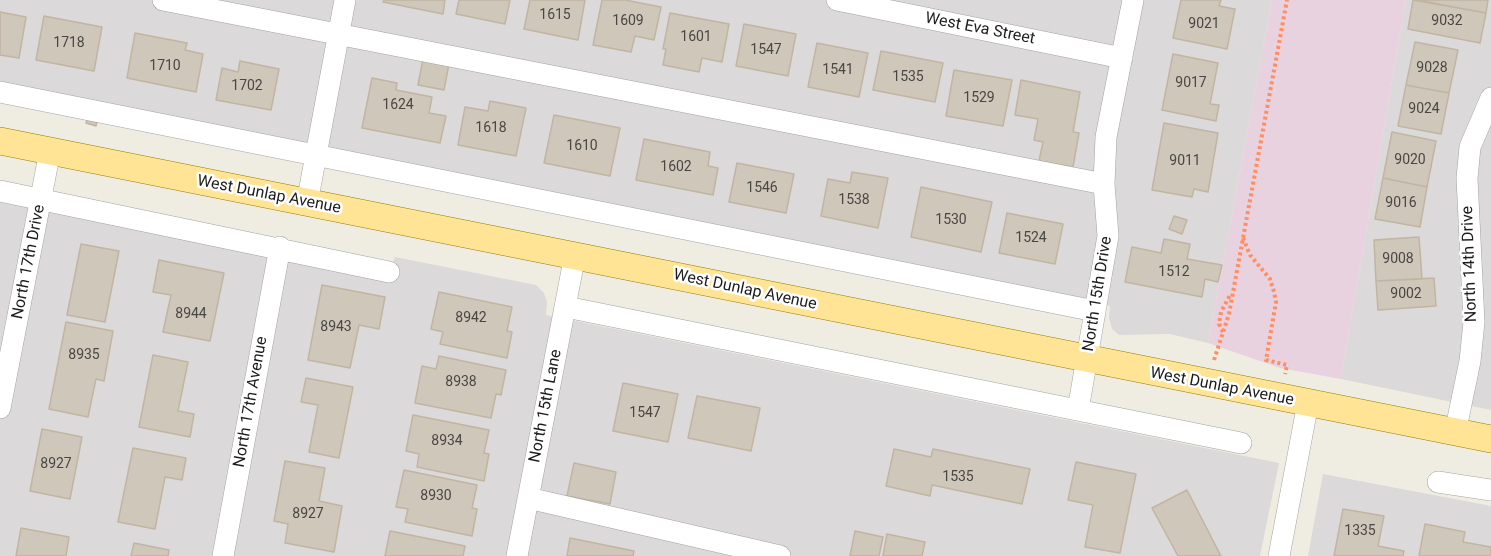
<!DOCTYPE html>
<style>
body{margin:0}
canvas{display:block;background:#efede1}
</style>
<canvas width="1491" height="556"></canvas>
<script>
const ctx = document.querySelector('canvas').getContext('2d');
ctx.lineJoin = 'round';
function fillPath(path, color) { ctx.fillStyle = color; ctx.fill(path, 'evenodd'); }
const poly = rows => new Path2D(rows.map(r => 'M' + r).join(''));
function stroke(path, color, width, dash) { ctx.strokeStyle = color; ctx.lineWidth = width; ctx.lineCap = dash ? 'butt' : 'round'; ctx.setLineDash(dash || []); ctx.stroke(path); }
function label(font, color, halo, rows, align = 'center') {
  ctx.font = font + ' Roboto,sans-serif'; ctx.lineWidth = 5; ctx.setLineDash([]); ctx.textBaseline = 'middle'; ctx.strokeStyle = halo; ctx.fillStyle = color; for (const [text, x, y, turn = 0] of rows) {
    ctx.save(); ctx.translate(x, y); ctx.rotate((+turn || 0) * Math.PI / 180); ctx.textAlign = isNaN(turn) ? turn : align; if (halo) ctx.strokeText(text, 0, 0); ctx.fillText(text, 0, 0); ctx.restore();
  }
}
const residential = poly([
 [0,0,1272,0,1208,343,1170,334,1119,335,1112,329,1109,318,1110,306,0,84],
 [1406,0,1491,0,1491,410,1341,379],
 [0,202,387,278,395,257,536,285,544,293,547,302,546,315,1279,463,1260,556,0,556],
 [1323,474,1491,506,1491,556,1308,556]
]);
const industrial = poly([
 [1272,0,1406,0,1341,379,1280,368,1208,343]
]);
const building = poly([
 [384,0,445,0,443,14,383,2,384,0],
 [459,0,510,0,505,24,456,14,459,0],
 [530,0,585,0,578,40,524,29,530,0],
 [602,0,625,0,661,7,654,40,635,36,631,52,593,45,602,0],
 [1181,0,1221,0,1219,6,1235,9,1227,49,1173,38,1181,0],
 [1413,0,1486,13,1480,43,1408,29,1413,0],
 [1417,0,1488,0,1486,13,1417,0],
 [0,12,26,17,19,58,0,55,0,12],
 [670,13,729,24,722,62,702,58,699,72,663,65,666,49,663,49,670,13],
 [44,16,102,27,94,71,36,60,44,16],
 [744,24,796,34,788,76,736,66,744,24],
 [135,33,187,43,185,50,203,54,196,92,127,78,135,33],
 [1415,42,1458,50,1449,93,1406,85,1415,42],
 [817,43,868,53,859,97,808,87,817,43],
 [881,51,943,63,935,102,873,90,881,51],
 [1173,54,1218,63,1210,104,1219,105,1216,121,1162,110,1173,54],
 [423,59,449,64,444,90,418,85,423,59],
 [240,61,279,69,271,110,216,100,222,68,238,72,240,61],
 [954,70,1012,80,1003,126,946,116,954,70],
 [372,78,397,83,396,90,432,97,429,113,446,116,440,143,362,128,372,78],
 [1021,80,1080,92,1073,132,1079,133,1073,167,1039,161,1043,142,1034,140,1038,119,1015,115,1021,80],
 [1406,85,1449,93,1441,134,1398,126,1406,85],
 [490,101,526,108,516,156,458,145,465,107,488,111,490,101],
 [554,115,620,128,610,176,544,163,554,115],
 [87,120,97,122,96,126,86,123,87,120],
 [1164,123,1218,133,1208,192,1194,189,1192,197,1152,190,1164,123],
 [1392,132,1436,141,1427,187,1383,178,1392,132],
 [644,139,710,152,708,166,718,168,713,195,636,180,644,139],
 [737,163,794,174,786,213,729,202,737,163],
 [852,172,888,178,878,228,821,216,828,179,850,183,852,172],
 [1383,178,1427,187,1420,227,1375,219,1383,178],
 [921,187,992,202,981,252,911,237,921,187],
 [1007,213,1063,224,1055,264,999,253,1007,213],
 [1174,216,1187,220,1182,234,1169,229,1174,216],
 [1419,237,1422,279,1376,281,1374,240,1419,237],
 [1164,239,1190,244,1187,259,1222,265,1218,282,1205,279,1202,297,1125,282,1132,247,1161,253,1164,239],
 [81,244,119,251,105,322,67,315,81,244],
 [159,260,224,273,210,341,163,332,171,295,153,292,159,260],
 [1434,278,1436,306,1378,310,1376,281,1434,278],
 [322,285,385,297,379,329,359,325,350,368,308,360,322,285],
 [439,292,512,307,507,331,512,332,507,358,440,344,443,332,431,329,439,292],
 [66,322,113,331,104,381,96,379,88,417,49,409,66,322],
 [153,355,188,362,178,411,194,414,190,437,139,427,153,355],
 [439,356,506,370,501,395,496,394,491,418,415,403,422,366,436,369,439,356],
 [306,378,353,387,339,458,309,452,318,405,301,402,306,378],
 [623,383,678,394,668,442,613,431,623,383],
 [697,396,760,408,751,451,688,438,697,396],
 [413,415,489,430,484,453,489,454,484,481,417,467,419,454,406,451,413,415],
 [42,429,82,437,70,499,30,491,42,429],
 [133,448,186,458,182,480,165,477,155,529,118,522,133,448],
 [894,449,931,457,933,449,1030,469,1022,504,932,485,930,496,886,486,894,449],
 [285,461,325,468,319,501,342,506,334,552,285,543,288,524,274,521,285,461],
 [1076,462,1136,474,1120,553,1085,547,1093,505,1068,500,1076,462],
 [574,463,616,472,610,504,567,496,574,463],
 [404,470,477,485,472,508,477,509,472,536,405,522,408,509,396,507,404,470],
 [1187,490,1221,556,1178,556,1152,508,1187,490],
 [1343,509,1384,516,1378,546,1404,551,1403,556,1334,556,1343,509],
 [1425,524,1465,532,1463,542,1491,547,1491,556,1419,556,1425,524],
 [21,528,69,537,66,556,16,556,21,528],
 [390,531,465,546,463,556,385,556,390,531],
 [855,531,883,537,879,556,850,556,855,531],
 [887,534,925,542,922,556,883,556,887,534],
 [570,538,634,551,633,556,567,556,570,538],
 [134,543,169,550,168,556,131,556,134,543]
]);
const path = poly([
 [1243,238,1250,255,1270,279,1274,292,1276,302,1266,360,1287,365,1285,374],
 [1223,332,1219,324,1221,312,1230,295],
 [1214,360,1229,314,1287,0]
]);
const minor = poly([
 [163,0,1104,184],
 [837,0,1122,58],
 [0,92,1095,311],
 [0,191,389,272],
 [307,203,345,0],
 [566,307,1241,443],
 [0,408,50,151],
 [1078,410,1108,236,1104,184,1106,137,1133,0],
 [1455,433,1470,361,1474,322,1467,178,1470,147,1491,98],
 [1438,482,1491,490],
 [528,498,780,556],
 [223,556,280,247],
 [517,556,575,255],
 [1279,556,1308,403]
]);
const major = poly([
 [0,141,1491,439]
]);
const numberNames = [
 ["1615",555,15],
 ["1609",628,21],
 ["9032",1447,21],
 ["9021",1204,24],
 ["1601",696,37],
 ["1718",69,43],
 ["1547",766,50],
 ["1710",165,66],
 ["9028",1432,68],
 ["1541",838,70],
 ["1535",908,77],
 ["9017",1191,83],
 ["1702",247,86],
 ["1529",979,98],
 ["1624",398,105],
 ["9024",1424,109],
 ["1618",491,128],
 ["1610",582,146],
 ["9020",1410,160],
 ["9011",1185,161],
 ["1602",676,167],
 ["1546",762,188],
 ["1538",854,200],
 ["9016",1401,203],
 ["1530",951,220],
 ["1524",1031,238],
 ["9008",1398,259],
 ["1512",1174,272],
 ["9002",1406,294],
 ["8944",191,314],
 ["8942",471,318],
 ["8943",336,327],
 ["8935",84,355],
 ["8938",461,382],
 ["1547",645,413],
 ["8934",447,441],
 ["8927",56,464],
 ["1535",958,477],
 ["8930",436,496],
 ["8927",308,514],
 ["1335",1360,531]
];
const streetNames = [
 ["West Eva Street",980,29,11],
 ["West Dunlap Avenue",269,195,11],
 ["North 17th Drive",29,262,-79],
 ["North 14th Drive",1470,264,-92],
 ["West Dunlap Avenue",745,290,12],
 ["North 15th Drive",1098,294,-81],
 ["West Dunlap Avenue",1222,387,11],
 ["North 17th Avenue",251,402,-80],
 ["North 15th Lane",546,406,-79]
];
fillPath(residential, '#dbd9d9');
fillPath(industrial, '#e8d2e0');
fillPath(building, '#cfc7ba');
stroke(building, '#c1b5a2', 1.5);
stroke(minor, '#a3a3a3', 22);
stroke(major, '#957e00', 28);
stroke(path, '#ff8e62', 4, [3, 3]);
stroke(minor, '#fff', 21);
stroke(major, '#ffe496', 27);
label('14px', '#494744', null, numberNames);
label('16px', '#1c1c1c', '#fff', streetNames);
</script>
